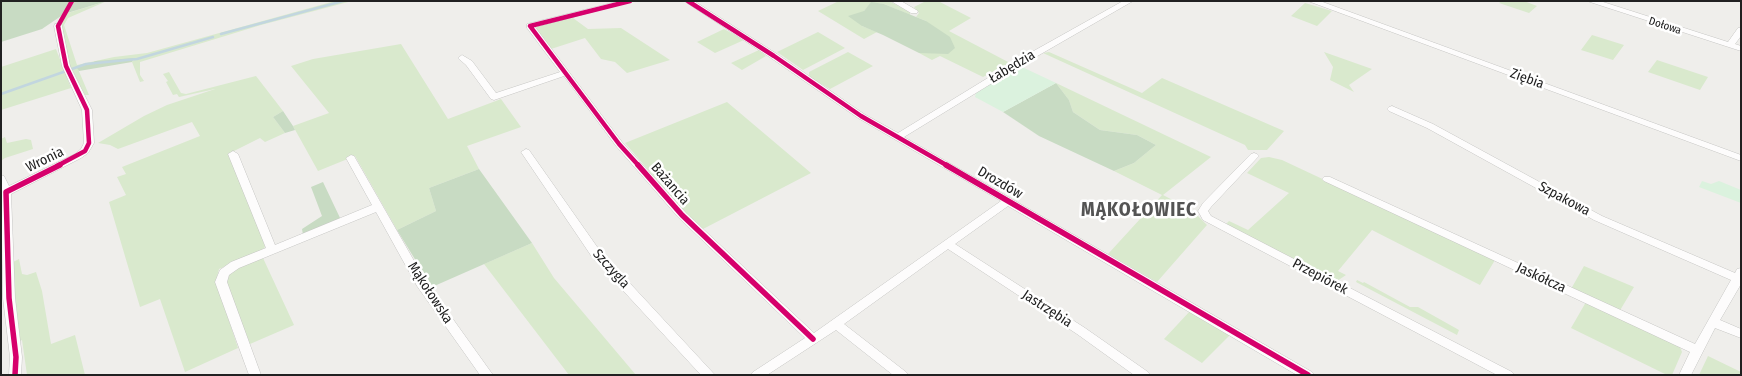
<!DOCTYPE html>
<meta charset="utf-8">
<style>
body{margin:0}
#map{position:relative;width:1742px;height:376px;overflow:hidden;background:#efeeeb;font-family:"Fira Sans Condensed",sans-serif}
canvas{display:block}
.frame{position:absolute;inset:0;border:2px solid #212121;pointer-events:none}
</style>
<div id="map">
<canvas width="1742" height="376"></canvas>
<div class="frame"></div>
</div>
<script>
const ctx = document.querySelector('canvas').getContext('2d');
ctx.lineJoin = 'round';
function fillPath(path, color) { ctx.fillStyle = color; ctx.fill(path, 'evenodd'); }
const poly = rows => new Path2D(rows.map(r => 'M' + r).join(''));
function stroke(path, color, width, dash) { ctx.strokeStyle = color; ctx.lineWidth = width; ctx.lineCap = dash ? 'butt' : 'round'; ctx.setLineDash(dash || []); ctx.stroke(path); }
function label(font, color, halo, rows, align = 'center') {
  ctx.font = font + ' "Fira Sans Condensed",sans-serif'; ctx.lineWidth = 5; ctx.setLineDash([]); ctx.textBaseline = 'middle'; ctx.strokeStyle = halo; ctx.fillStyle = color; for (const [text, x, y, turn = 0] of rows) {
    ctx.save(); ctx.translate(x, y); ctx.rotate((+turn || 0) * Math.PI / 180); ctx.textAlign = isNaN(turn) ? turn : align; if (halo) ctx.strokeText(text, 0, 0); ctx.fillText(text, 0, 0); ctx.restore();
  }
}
const grass = poly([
 [107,1,68,18,64,25,77,65,114,57,147,53,335,1,352,1,261,25,140,62,140,75,144,81,140,82,132,62,134,59,78,69,89,95,85,95,68,62,61,25,65,14,68,13],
 [839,1,889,1,903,8,910,12,910,15,884,4,871,3,864,11,862,26,877,32,864,39,818,11],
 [926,1,938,1,971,18,949,31,1010,63,983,77,940,56,932,60,919,53,929,53,926,21,916,17,919,13,914,7],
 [1502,1,1524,1,1537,6,1529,13,1499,3],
 [1305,3,1332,11,1317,26,1291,16],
 [573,18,588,29,621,28,670,60,627,73,615,62,601,59,585,38,551,49,535,30,538,25],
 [724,29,744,40,715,53,697,42],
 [818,32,845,48,803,70,777,52],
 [1592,35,1624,45,1613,60,1581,50],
 [401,44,448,119,501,99,521,127,467,146,479,169,429,188,436,211,397,230,355,156,318,171,293,126,329,113,291,66,313,59],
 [56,49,71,88,1,110,1,67],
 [759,50,766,56,742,70,731,63],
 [848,52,873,66,830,89,809,77,809,72],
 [1049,52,1142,93,1162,78,1284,131,1267,150,1248,150,1245,145,1043,53],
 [1324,52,1372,69,1349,85,1354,92,1330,80,1333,67],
 [1657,60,1708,77,1700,90,1648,72],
 [169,72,181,93,186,94,256,76,283,111,273,117,285,133,265,142,260,138,228,154,262,234,265,247,260,252,219,269,216,281,238,348,185,372,160,299,140,307,109,202,126,195,117,177,126,174,122,167,200,136,192,122,118,149,110,145,98,143,144,116,167,105,215,89,179,97,177,94,173,95,166,82,168,81,163,74],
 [1056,83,1211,157,1163,195,1192,210,1207,225,1157,282,1108,254,1162,195,1114,171,1134,163,1156,145,1137,135,1100,130,1073,112,1069,100],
 [727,102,811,173,703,229,682,209,625,143],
 [5,137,7,143,26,139,31,140,33,149,5,158,1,161,1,139],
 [1269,157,1282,160,1495,260,1480,285,1372,230,1338,271,1346,275,1337,281,1225,225,1229,221,1248,230,1289,193,1247,173,1261,158],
 [532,243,554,278,636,375,569,375,484,264],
 [263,258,294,325,250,344,225,282,227,275,234,269],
 [19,259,22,274,27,275,36,272,42,291,51,344,75,335,85,375,27,375,22,340,20,341,13,279,13,262],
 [1584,266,1634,287,1619,312,1571,289],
 [1357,280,1363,283,1364,282,1410,307,1418,307,1459,330,1457,335,1356,282],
 [1586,302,1680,347,1682,352,1672,375,1667,375,1571,328],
 [1190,311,1230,335,1202,363,1164,339],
 [1708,356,1741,372,1741,375,1699,375]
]);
const forest = poly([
 [1,1,107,1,64,14,42,29,1,42],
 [871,2,884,4,926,21,950,37,955,48,948,54,919,53,883,35,862,26,848,16,864,11],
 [134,58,132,62,79,71,77,68,96,61],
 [1056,83,1069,100,1073,112,1100,130,1137,135,1156,145,1134,163,1114,171,1039,136,1003,112],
 [283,111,293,126,295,130,285,133,273,117],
 [479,169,532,243,432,287,397,230,436,211,429,188],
 [323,182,341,220,303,235,302,229,322,216,311,187]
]);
const park = poly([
 [1022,67,1056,83,1003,112,975,97,976,93,1017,68],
 [1702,181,1711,184,1719,181,1741,190,1741,203,1699,187]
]);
const stream = poly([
 [221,34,343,1],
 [1,94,86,64,137,59,213,37]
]);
const street = poly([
 [620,1,634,1,535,27,622,142,686,213,814,333,1001,201,858,118,771,58,684,1,694,1,777,54,864,114,898,133,1014,62,1123,1,1133,1,1020,66,904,137,1312,372,1314,375,1297,375,1008,206,955,244,1085,328,1148,372,1150,375,1134,375,1077,334,948,249,844,324,906,372,908,375,893,375,836,330,767,375,751,375,753,372,805,338,678,217,616,146,564,76,494,100,491,99,466,65,458,58,462,55,472,61,496,93,560,72,527,28,527,24,620,1],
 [891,1,901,1,918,11,917,13,911,13,891,1],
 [1308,1,1320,1,1741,155,1741,161,1308,1],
 [1587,1,1600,1,1728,42,1738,28,1741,28,1741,36,1735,44,1741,46,1741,51,1587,1],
 [55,24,61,24,62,26,70,66,92,110,94,143,88,153,81,158,11,194,15,298,22,357,21,375,9,375,10,357,3,298,1,175,4,176,9,186,75,154,81,149,84,143,82,110,62,66,54,26,55,24],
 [1392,106,1433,124,1602,216,1735,273,1737,269,1741,268,1741,284,1720,320,1741,329,1741,338,1715,328,1691,375,1679,375,1690,352,1324,181,1322,179,1324,177,1330,177,1695,344,1731,280,1594,220,1427,128,1389,111,1387,109,1389,107,1392,106],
 [526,149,529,150,600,251,715,375,701,375,592,257,521,152,526,149],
 [233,151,238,154,275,245,372,205,346,158,351,155,354,156,425,280,493,375,480,375,417,286,376,212,239,268,229,275,227,282,261,375,249,375,215,282,220,270,231,262,266,248,228,154,233,151],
 [1254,153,1257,154,1259,156,1257,158,1211,207,1208,211,1211,216,1512,372,1514,375,1497,375,1203,220,1198,211,1203,203,1251,154,1254,153]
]);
const cyclewayFar1 = poly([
 [630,1,530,26,619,144,639,166],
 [688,1,774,56,861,116,948,166],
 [57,166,85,151,89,143,87,110,66,66,58,26,72,1]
]);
const cycleway = poly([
 [638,165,682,215,813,339],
 [946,165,1308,375],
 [15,375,16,357,9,298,6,192,60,165]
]);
const farStreetnames = [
 ["Dołowa",1665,26,18]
];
const streetNames = [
 ["Łabędzia",1012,67,-31],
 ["Ziębia",1527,79,20],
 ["Wronia",45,160,-26],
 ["Drozdów",1000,183,30],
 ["Bażancia",670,184,49],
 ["Szpakowa",1564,199,28],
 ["Szczygla",611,269,48],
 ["Przepiórek",1320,277,28],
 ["Jaskółcza",1541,278,25],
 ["Mąkołowska",430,293,57],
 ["Jastrzębia",1047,309,33]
];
const districtNames = [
 ["MĄKOŁOWIEC",1139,211]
];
fillPath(grass, '#d9e9cd');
fillPath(forest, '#c8dbc3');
fillPath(park, '#dbf2de');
stroke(stream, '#c2d6df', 2.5);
stroke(street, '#c6c6c4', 1);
fillPath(street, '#fdfcfc');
stroke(cyclewayFar1, '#d6006c', 4.5);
stroke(cycleway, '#d6006c', 5.5);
label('11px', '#212121', '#fff', farStreetnames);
label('14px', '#212121', '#fff', streetNames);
ctx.letterSpacing = '1px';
label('bold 19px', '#545454', '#fff', districtNames);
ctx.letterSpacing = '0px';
</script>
